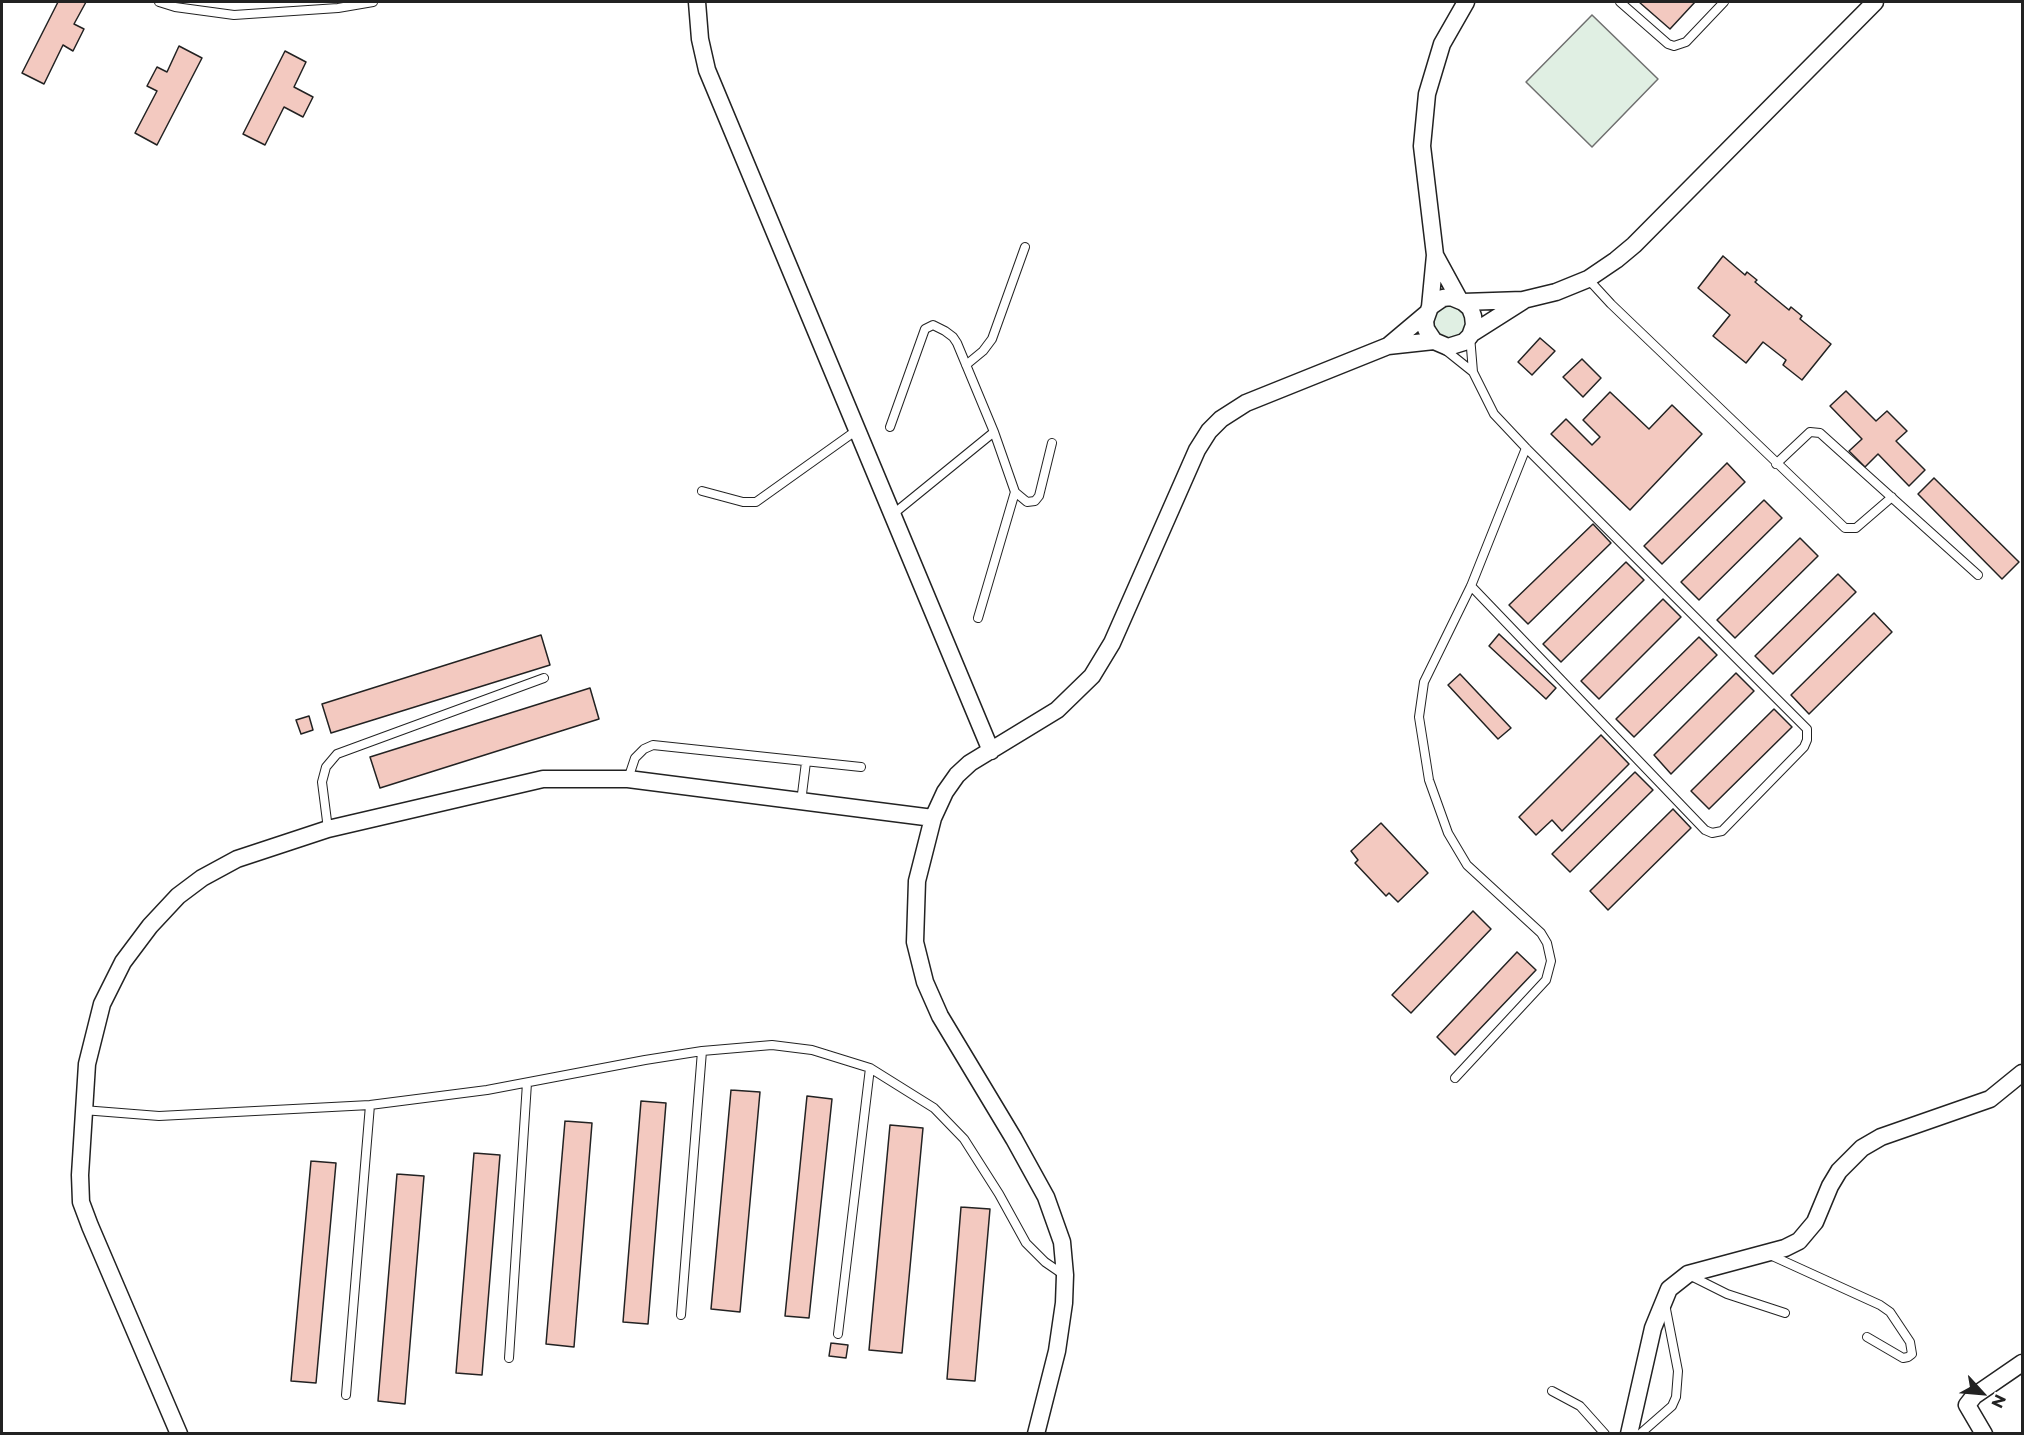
<!DOCTYPE html>
<style>
body{margin:0}
#map{position:relative;width:2024px;height:1435px;overflow:hidden;background:#fff;font-family:Montserrat,sans-serif}
canvas{display:block}
.frame{position:absolute;inset:0;border:3px solid #222;pointer-events:none}
.north{position:absolute;left:1952px;top:1363px;width:60px;height:60px;-webkit-text-stroke:4px #fff;paint-order:stroke;rotate:116deg;font-size:16px;font-weight:700;line-height:24px;text-align:center;color:#222}
.north::after{content:'';display:block;margin:auto;width:21px;height:27px;background:#222;clip-path:polygon(50% 0,100% 100%,50% 72%,0 100%)}
</style>
<div id="map">
<canvas width="2024" height="1435"></canvas>
<div class="frame"></div>
<div class="north">N</div>
</div>
<script>
const ctx = document.querySelector('canvas').getContext('2d');
ctx.lineJoin = 'round';
function fillPath(path, color) { ctx.fillStyle = color; ctx.fill(path, 'evenodd'); }
const poly = rows => new Path2D(rows.map(r => 'M' + r).join(''));
function stroke(path, color, width, dash) { ctx.strokeStyle = color; ctx.lineWidth = width; ctx.lineCap = dash ? 'butt' : 'round'; ctx.setLineDash(dash || []); ctx.stroke(path); }
const green = poly([
 [1592,15,1658,79,1592,147,1526,82,1592,15],
 '1434 322a16 16 0 1 1 32 0a16 16 0 1 1-32 0Z'
]);
const building = poly([
 [58,2,86,2,74,24,84,29,73,51,63,45,44,84,22,73,58,2],
 [1639,2,1695,2,1670,29,1639,2],
 [179,46,202,58,157,145,135,133,157,91,147,86,157,67,167,72,179,46],
 [285,51,306,62,294,87,313,97,303,117,284,107,265,145,243,134,285,51],
 [1723,256,1745,275,1747,272,1757,280,1755,282,1789,310,1791,307,1802,316,1800,319,1831,344,1802,380,1783,365,1786,360,1763,342,1746,363,1713,336,1730,315,1698,288,1723,256],
 [1540,338,1555,351,1532,375,1518,362,1540,338],
 [1582,359,1601,378,1583,397,1563,377,1582,359],
 [1846,391,1876,421,1887,411,1907,431,1896,441,1925,470,1909,486,1878,454,1865,467,1849,451,1862,439,1830,406,1846,391],
 [1610,392,1649,429,1672,405,1702,434,1630,510,1551,434,1566,419,1592,445,1600,437,1583,420,1610,392],
 [1727,463,1745,482,1662,564,1644,546,1727,463],
 [1934,478,2019,562,2002,579,1918,494,1934,478],
 [1764,500,1782,518,1699,600,1681,582,1764,500],
 [1593,524,1611,543,1528,624,1509,605,1593,524],
 [1800,538,1818,556,1735,638,1717,620,1800,538],
 [1626,562,1644,580,1561,662,1543,644,1626,562],
 [1838,574,1856,592,1773,674,1755,656,1838,574],
 [1663,599,1681,617,1599,699,1581,681,1663,599],
 [1874,613,1892,632,1809,714,1791,695,1874,613],
 [1499,634,1556,688,1546,699,1489,646,1499,634],
 [541,635,550,665,331,733,322,704,541,635],
 [1699,637,1717,655,1634,737,1616,719,1699,637],
 [1736,673,1754,691,1671,774,1654,755,1736,673],
 [1460,674,1511,728,1498,739,1448,685,1460,674],
 [590,688,599,719,380,788,370,757,590,688],
 [1774,709,1792,727,1709,809,1691,791,1774,709],
 [309,716,313,730,301,734,296,720,309,716],
 [1601,735,1629,764,1562,831,1552,820,1536,835,1519,817,1601,735],
 [1635,772,1653,790,1570,872,1552,854,1635,772],
 [1673,809,1691,828,1608,910,1590,891,1673,809],
 [1381,823,1428,873,1398,902,1389,893,1386,896,1355,863,1358,860,1351,851,1381,823],
 [1473,911,1491,929,1411,1013,1392,995,1473,911],
 [1517,952,1536,970,1455,1055,1437,1037,1517,952],
 [731,1090,760,1092,740,1312,711,1309,731,1090],
 [807,1096,832,1099,809,1318,785,1316,807,1096],
 [641,1101,666,1103,648,1324,623,1322,641,1101],
 [565,1121,592,1123,574,1347,546,1344,565,1121],
 [890,1125,923,1128,902,1353,869,1350,890,1125],
 [474,1153,500,1155,482,1375,456,1373,474,1153],
 [311,1161,336,1163,316,1383,291,1381,311,1161],
 [397,1174,424,1176,405,1404,378,1401,397,1174],
 [961,1207,990,1209,975,1381,947,1379,961,1207],
 [831,1343,848,1345,846,1358,829,1356,831,1343]
]);
const lane = poly([
 [159,2,175,7,234,15,338,8,373,2],
 [1620,2,1668,44,1674,46,1686,42,1724,2],
 [1588,279,1611,304,1845,528,1856,528,1892,497],
 [1470,336,1473,372,1494,414,1526,448,1807,729,1807,740,1804,747,1722,831,1712,833,1705,830,1471,586],
 [1443,348,1473,372],
 [966,365,983,351,992,339,1025,247],
 [890,427,925,329,933,325,945,331,953,337,957,343,994,432,892,515],
 [994,432,1015,492,1027,502,1035,501,1039,496,1052,443],
 [1776,464,1810,432,1820,433,1978,575],
 [702,491,743,502,756,502,857,430],
 [978,618,1015,492],
 [628,779,635,758,644,749,653,745,861,767],
 [801,802,806,762],
 [328,829,322,782,326,767,337,754,544,678],
 [1455,1078,1546,980,1551,961,1547,943,1541,933,1467,865,1448,833,1429,780,1419,717,1424,682,1471,586,1526,448],
 [83,1110,159,1116,370,1105,487,1090,645,1060,702,1051,772,1045,812,1050,870,1068,934,1108,964,1139,999,1194,1026,1243,1045,1262,1064,1275],
 [1768,1254,1880,1305,1890,1312,1910,1342,1912,1354,1908,1357,1903,1358,1867,1337],
 [1691,1276,1727,1294,1785,1313],
 [681,1315,702,1051],
 [838,1334,870,1068],
 [509,1358,527,1083],
 [1552,1391,1580,1406,1605,1434],
 [346,1395,370,1105],
 [1640,1434,1672,1406,1676,1397,1678,1371,1665,1304]
]);
const street = poly([
 [697,2,700,39,707,70,991,751],
 [1435,255,1459,299],
 [1463,302,1523,300,1556,292,1588,279,1616,260,1634,245,1875,2],
 [1430,307,1443,298,1451,297,1463,302,1470,308,1473,316,1474,325,1470,336,1464,342,1448,347,1434,341,1426,329,1425,321,1430,307,1435,255,1422,146,1427,94,1442,44,1466,2],
 [1471,334,1523,301],
 [1388,346,1426,314],
 [179,1434,90,1226,81,1202,80,1175,87,1064,102,1004,123,962,150,926,178,896,202,878,237,859,328,829,543,779,628,779,933,818],
 [1036,1434,1057,1351,1064,1303,1065,1275,1062,1242,1046,1197,1014,1139,940,1016,925,982,915,942,917,881,933,818,945,792,957,775,970,763,1057,710,1092,676,1112,643,1197,450,1209,431,1221,419,1246,403,1388,346,1434,341],
 [1629,1434,1653,1328,1669,1289,1688,1274,1785,1248,1799,1241,1815,1222,1830,1186,1839,1171,1862,1148,1881,1137,1990,1099,2022,1073],
 [1984,1434,1967,1405,1974,1396,2022,1363]
]);
fillPath(green, '#e0efe3');
stroke(green, '#6f6f6f', 1.5);
fillPath(building, '#f3c9c0');
stroke(building, '#222', 1.5);
stroke(lane, '#222', 10);
stroke(street, '#222', 19);
stroke(lane, '#fff', 8);
stroke(street, '#fff', 16);
</script>
